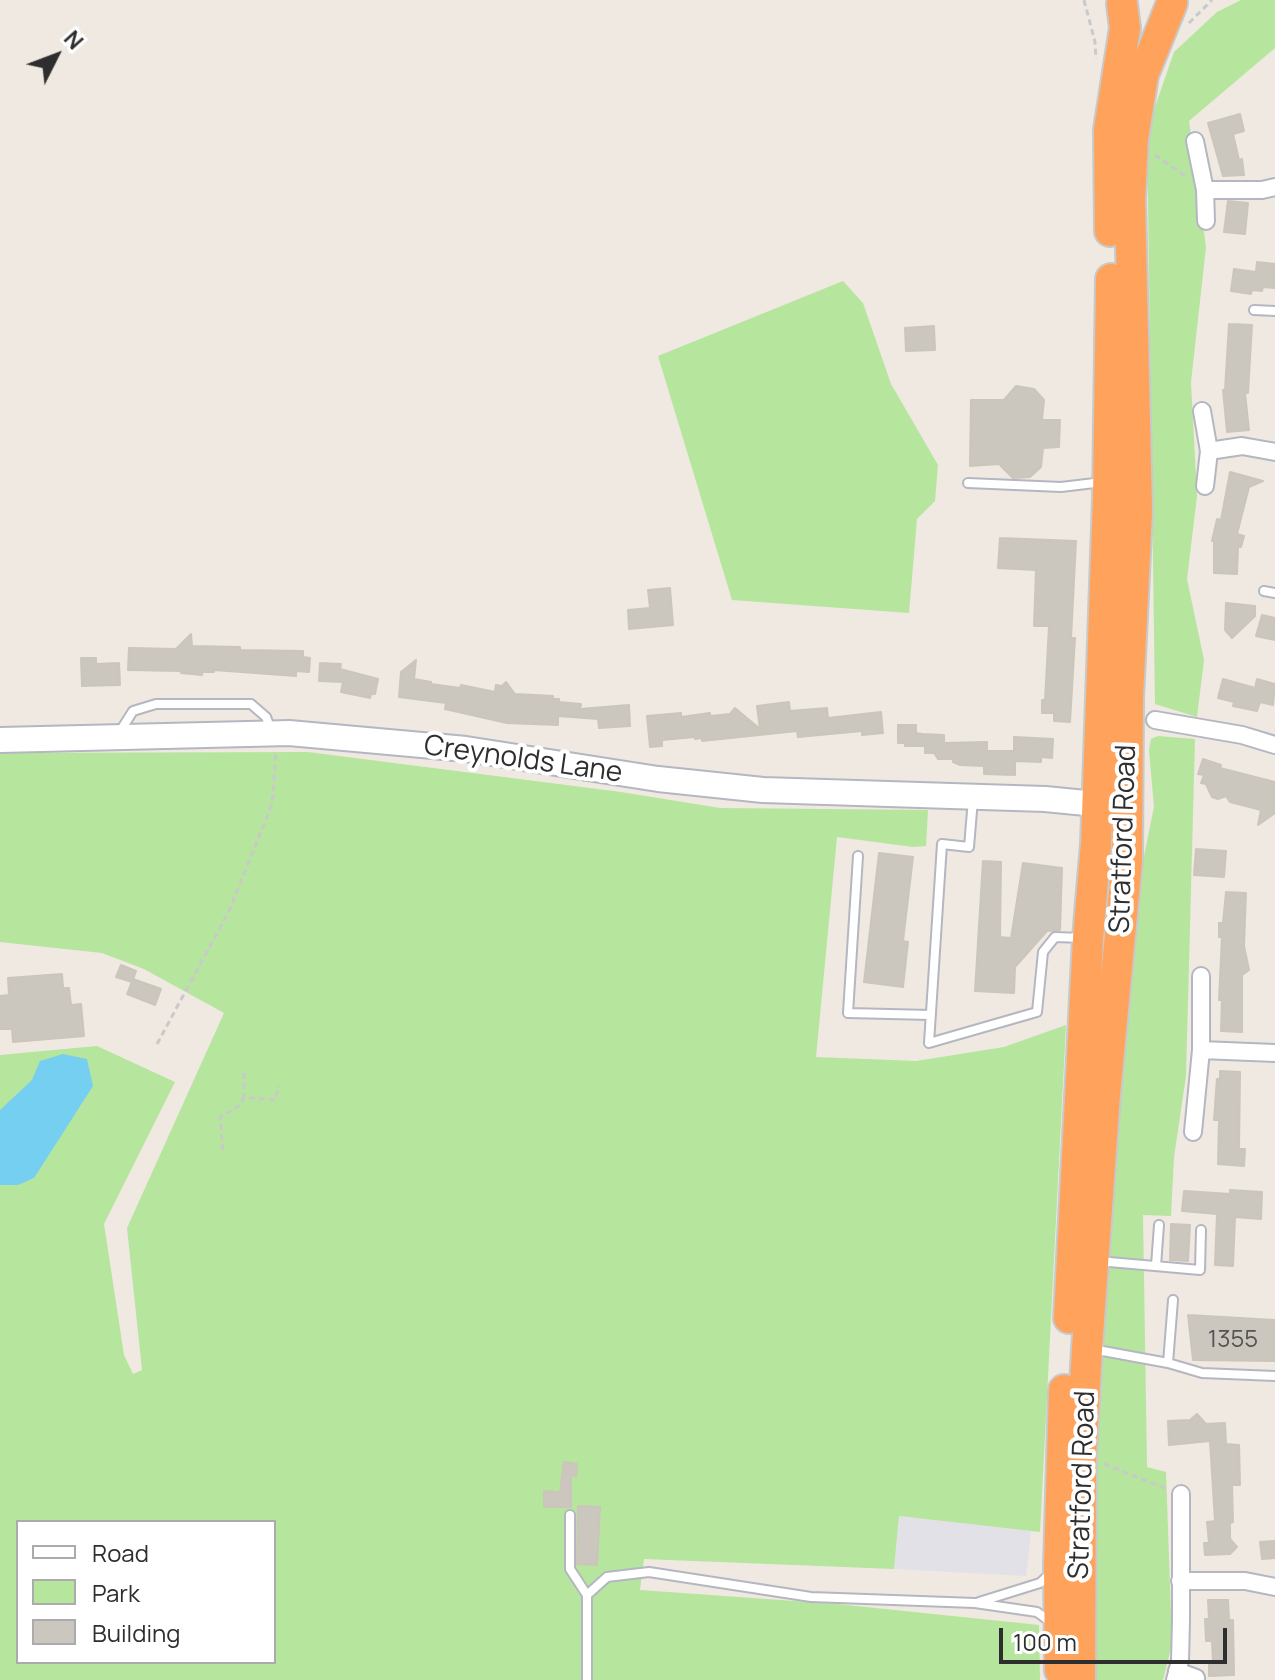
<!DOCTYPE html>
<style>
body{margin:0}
#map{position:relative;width:1275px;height:1680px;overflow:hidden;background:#efe9e1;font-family:Manrope,sans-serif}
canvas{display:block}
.legend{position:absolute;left:16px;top:1520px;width:260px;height:144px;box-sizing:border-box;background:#fff;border:2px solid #ababab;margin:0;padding:10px 14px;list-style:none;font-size:24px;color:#2e2e2e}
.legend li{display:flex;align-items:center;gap:16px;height:40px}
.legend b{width:40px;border:2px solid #ababab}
.north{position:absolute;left:16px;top:16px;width:80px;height:80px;-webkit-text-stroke:6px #fff;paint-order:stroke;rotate:48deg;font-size:22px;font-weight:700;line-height:32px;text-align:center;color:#2e2e2e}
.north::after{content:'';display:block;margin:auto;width:28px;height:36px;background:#2e2e2e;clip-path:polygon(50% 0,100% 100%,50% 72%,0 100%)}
.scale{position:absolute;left:999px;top:1628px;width:228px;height:36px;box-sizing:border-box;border:4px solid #2e2e2e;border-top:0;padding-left:10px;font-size:24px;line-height:28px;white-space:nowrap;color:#2e2e2e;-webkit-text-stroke:6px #fff;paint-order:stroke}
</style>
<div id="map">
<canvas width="1275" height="1680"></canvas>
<ul class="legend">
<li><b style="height:10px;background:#fff"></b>Road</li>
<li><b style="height:22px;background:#b6e59e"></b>Park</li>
<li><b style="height:22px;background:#cbc7bf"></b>Building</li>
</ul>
<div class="north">N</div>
<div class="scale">100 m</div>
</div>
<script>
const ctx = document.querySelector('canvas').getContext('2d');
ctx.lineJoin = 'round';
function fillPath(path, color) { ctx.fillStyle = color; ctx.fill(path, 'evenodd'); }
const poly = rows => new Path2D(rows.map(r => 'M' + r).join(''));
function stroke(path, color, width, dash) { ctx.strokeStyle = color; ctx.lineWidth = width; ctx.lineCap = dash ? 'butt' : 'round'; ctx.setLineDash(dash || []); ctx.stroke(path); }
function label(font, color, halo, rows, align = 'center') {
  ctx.font = font + ' Manrope,sans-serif'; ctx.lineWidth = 8; ctx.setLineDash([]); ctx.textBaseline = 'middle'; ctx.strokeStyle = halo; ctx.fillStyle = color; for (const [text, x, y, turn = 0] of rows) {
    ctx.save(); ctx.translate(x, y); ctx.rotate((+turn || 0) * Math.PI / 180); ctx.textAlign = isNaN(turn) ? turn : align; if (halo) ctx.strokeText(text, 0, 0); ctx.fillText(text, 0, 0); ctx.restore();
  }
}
const industrial = poly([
 [899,1516,1031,1531,1026,1576,894,1569]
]);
const green = poly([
 [1241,0,1275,0,1275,48,1189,121,1206,247,1191,382,1197,496,1187,579,1204,660,1197,717,1155,704,1147,130,1174,52,1217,12],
 [843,281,863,303,891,384,938,465,935,501,917,519,909,613,732,600,658,356],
 [1158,736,1195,739,1186,1076,1174,1157,1171,1216,1143,1215,1147,1467,1166,1472,1172,1644,1163,1680,1090,1680,1092,1430,1136,869,1142,866,1154,807,1149,750,1151,739],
 [308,752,621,792,720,808,928,810,926,846,913,847,837,837,816,1057,916,1061,1004,1047,1066,1025,1040,1532,899,1516,894,1569,644,1559,640,1590,837,1604,1039,1625,1040,1680,0,1680,0,1055,97,1046,175,1082,104,1224,124,1355,133,1374,142,1370,127,1228,224,1013,144,969,102,953,0,942,0,753],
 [18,1522,274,1522,274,1662,18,1662]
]);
const water = poly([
 [63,1054,87,1059,93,1086,34,1178,18,1185,0,1185,0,1110,32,1080,40,1061]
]);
const building = poly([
 [1240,114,1244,131,1233,134,1239,160,1242,159,1244,175,1223,176,1208,123,1240,114],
 [1228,201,1248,203,1245,234,1224,232,1228,201],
 [1257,262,1275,264,1275,288,1263,287,1262,291,1252,290,1251,294,1231,291,1234,269,1256,272,1257,262],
 [1229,324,1252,325,1248,393,1245,393,1249,430,1227,432,1223,390,1225,390,1229,324],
 [934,326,935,350,906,351,905,328,934,326],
 [1016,386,1034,389,1044,400,1042,420,1060,420,1059,447,1043,448,1041,467,1030,477,1013,478,999,464,970,466,971,400,1004,400,1016,386],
 [1230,472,1263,481,1249,487,1237,534,1244,536,1241,547,1238,547,1237,574,1214,573,1214,541,1212,541,1217,519,1221,520,1230,472],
 [1000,538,1076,541,1071,638,1075,638,1070,722,1054,721,1054,713,1042,713,1042,700,1045,700,1049,626,1034,626,1036,570,998,568,1000,538],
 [670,588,673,625,629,629,628,610,650,608,648,590,670,588],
 [1226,603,1255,606,1255,616,1232,638,1225,630,1226,603],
 [1262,615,1275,618,1275,640,1256,636,1262,615],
 [191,634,192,646,240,647,240,650,303,651,303,657,310,658,309,672,296,671,296,676,214,670,214,672,202,672,202,675,181,673,181,671,128,670,129,648,176,649,191,634],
 [81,658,96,658,96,664,119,663,120,685,82,686,81,658],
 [416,660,414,679,431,682,431,684,460,688,461,685,495,692,496,685,502,686,506,682,515,694,553,696,553,699,559,699,559,702,581,704,580,709,629,705,630,726,599,728,598,719,558,716,558,725,507,723,445,709,446,703,399,697,401,672,416,660],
 [320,663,341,664,340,669,378,679,375,694,371,694,370,698,341,692,343,682,319,681,320,663],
 [1223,679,1255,688,1257,679,1275,684,1273,705,1260,702,1257,711,1233,706,1234,702,1218,698,1223,679],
 [789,702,790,711,827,708,828,718,881,712,883,733,862,735,862,731,798,737,797,731,702,741,702,738,695,739,695,737,662,740,662,746,650,747,647,716,681,713,681,717,710,713,710,716,730,714,735,708,760,729,757,706,789,702],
 [898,725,916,725,916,733,922,734,944,735,944,743,987,742,987,751,1014,751,1014,737,1053,739,1052,758,1041,757,1041,762,1015,761,1015,775,984,774,984,766,960,765,953,762,953,759,938,759,934,753,925,753,925,746,905,746,905,743,898,743,898,725],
 [1203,759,1221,765,1220,768,1275,782,1275,813,1258,825,1261,810,1230,802,1226,796,1218,799,1212,797,1206,784,1201,783,1204,775,1198,774,1203,759],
 [1196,849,1226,851,1224,877,1194,875,1196,849],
 [879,853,913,857,903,941,908,942,903,987,864,982,879,853],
 [983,861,1001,862,1000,937,1011,938,1023,863,1062,868,1060,930,1047,931,1015,967,1014,993,975,991,983,861],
 [1226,892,1246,893,1244,946,1249,970,1242,975,1242,1032,1221,1031,1222,1000,1219,1000,1222,937,1219,937,1219,923,1223,923,1226,892],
 [121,965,136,971,132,982,116,977,121,965],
 [62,974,63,988,69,988,71,1005,81,1004,84,1036,13,1042,12,1029,0,1029,0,996,9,995,8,978,62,974],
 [133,979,161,989,155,1005,127,994,133,979],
 [1220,1071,1240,1072,1239,1149,1245,1149,1244,1166,1218,1164,1219,1120,1214,1120,1217,1079,1220,1079,1220,1071],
 [1230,1190,1262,1192,1261,1219,1235,1217,1233,1266,1215,1265,1217,1214,1182,1211,1184,1191,1230,1194,1230,1190],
 [1171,1224,1190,1225,1188,1261,1170,1260,1171,1224],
 [1188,1315,1275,1320,1275,1361,1193,1360,1188,1315],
 [1197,1414,1206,1424,1225,1423,1226,1444,1239,1445,1240,1485,1232,1485,1233,1522,1230,1523,1230,1539,1237,1547,1230,1554,1205,1555,1204,1543,1209,1543,1207,1522,1215,1521,1210,1441,1169,1445,1168,1421,1190,1420,1197,1414],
 [564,1462,577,1464,576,1476,571,1475,571,1507,544,1507,544,1491,560,1492,564,1462],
 [578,1506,600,1507,597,1565,577,1564,578,1506],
 [1275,1541,1275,1558,1262,1559,1260,1542,1275,1541],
 [1208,1600,1228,1600,1229,1620,1233,1620,1234,1675,1209,1676,1209,1664,1213,1663,1212,1641,1206,1641,1205,1619,1209,1619,1208,1600]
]);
const path = poly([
 [1084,0,1095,42,1096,59],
 [1189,23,1212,0],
 [1155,155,1185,176],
 [157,1044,229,911,272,804,276,751],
 [244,1073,244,1097],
 [223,1150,220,1117,239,1106,244,1097,275,1100,279,1086],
 [1104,1464,1167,1489]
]);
const lane = poly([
 [1254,310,1275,311],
 [968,483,1061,487,1103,482],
 [1264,591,1275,593],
 [119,733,133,711,156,704,251,704,266,717,271,730],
 [973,799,969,847,942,844,929,1043,1037,1012,1043,952,1055,937,1083,938],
 [858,856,848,1013,931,1015],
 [1098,1261,1200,1270,1201,1230],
 [1156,1266,1159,1225],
 [1092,1349,1168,1363,1202,1373,1275,1376],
 [1168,1363,1173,1300],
 [570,1515,570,1569,587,1595],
 [979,1602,1040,1583,1051,1573],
 [587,1680,587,1595,607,1577,649,1572,811,1597,975,1603,1037,1612,1052,1623]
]);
const street = poly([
 [1195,141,1205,190],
 [1206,221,1205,190,1262,190,1275,187],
 [1202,411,1209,451,1242,446,1275,452],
 [1205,486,1209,451],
 [1155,720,1242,735,1275,745],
 [1201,976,1201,1050,1275,1053],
 [1193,1132,1201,1050],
 [1180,1581,1245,1581,1275,1587],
 [1177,1671,1196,1678],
 [1175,1680,1180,1661,1181,1621,1181,1494]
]);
const secondary = poly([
 [0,740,289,733,466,749,658,779,763,790,1045,799,1096,804]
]);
const highway = poly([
 [1110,231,1109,130,1125,28,1122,4],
 [1069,1318,1088,938,1096,844,1108,498,1111,279],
 [1060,1670,1059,1566,1064,1390],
 [1080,1680,1081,1455,1087,1349,1105,1095,1127,861,1128,698,1137,512,1130,200,1133,139,1143,75,1172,3]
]);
const numberNames = [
 ["1355",1233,1340]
];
const streetNames = [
 ["Creynolds Lane",523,760,8],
 ["Stratford Road",1124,839,-88],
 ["Stratford Road",1083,1485,-88]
];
fillPath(industrial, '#e3e1e8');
fillPath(green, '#b6e59e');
fillPath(water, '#75cff0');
fillPath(building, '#cbc7bf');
stroke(building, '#cbc5ba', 2);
stroke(lane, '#b4b7c1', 12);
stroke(street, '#b4b7c1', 20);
stroke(secondary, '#b4b7c1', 28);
stroke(highway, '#c9c9c9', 34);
stroke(path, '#c9c9c9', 3, [6, 4]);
stroke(lane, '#fff', 8);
stroke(street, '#fff', 16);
stroke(secondary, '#fff', 24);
stroke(highway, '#ffa35c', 30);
label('24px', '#555452', null, numberNames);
label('28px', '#2e2e2e', '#fff', streetNames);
</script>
